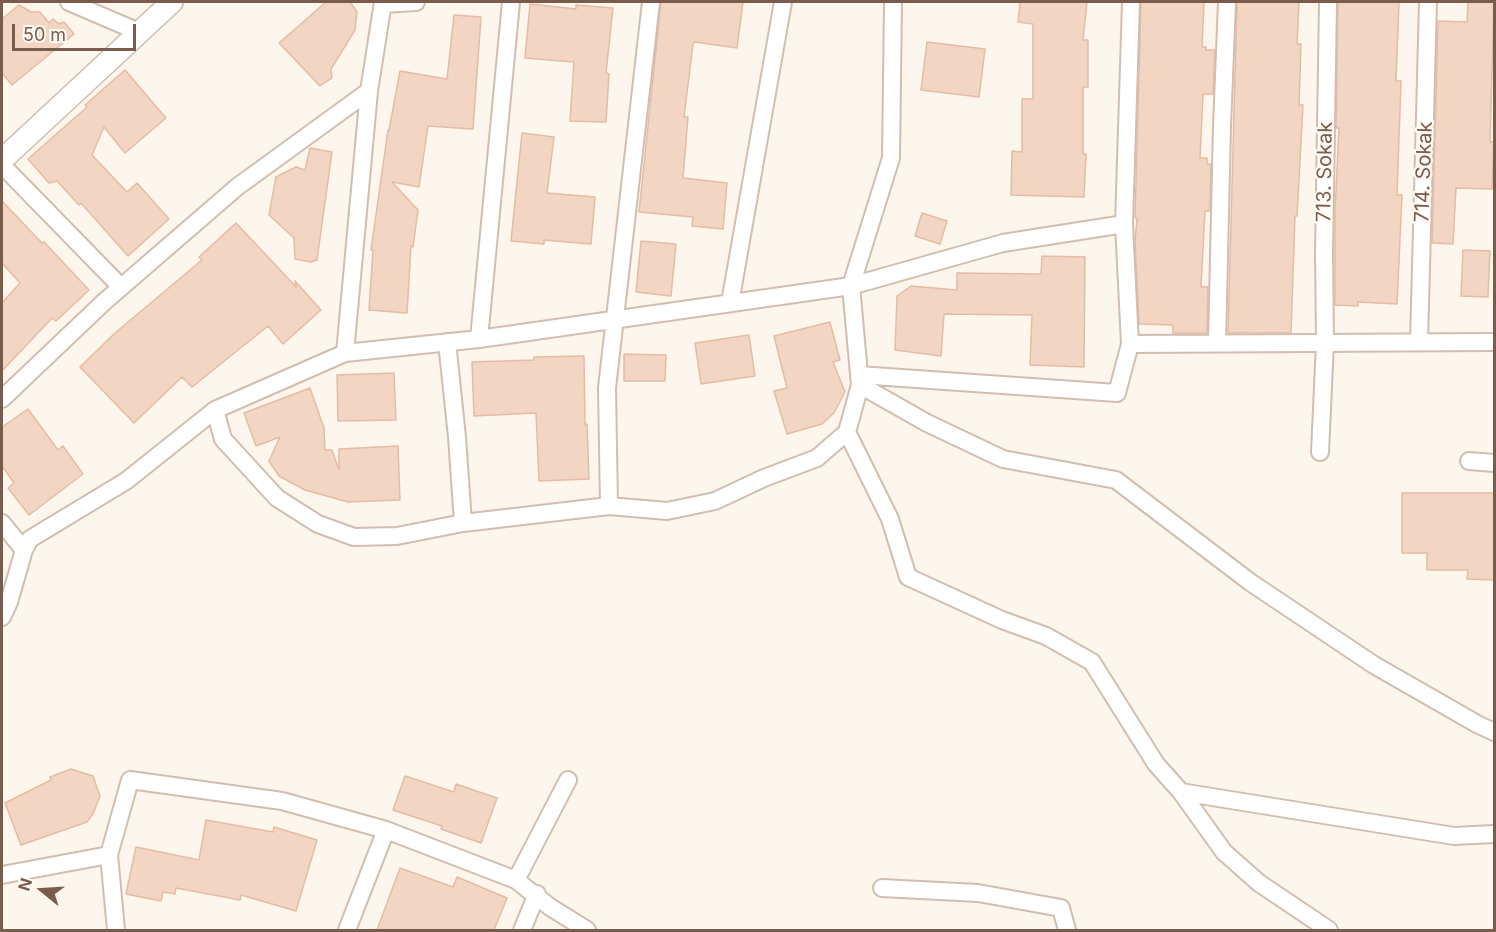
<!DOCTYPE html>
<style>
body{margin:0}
#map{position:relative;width:1496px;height:932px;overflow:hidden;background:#fdf6ec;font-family:Inter,sans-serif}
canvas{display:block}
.frame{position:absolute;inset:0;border:3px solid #7a5c4d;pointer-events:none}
.north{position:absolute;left:12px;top:860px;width:60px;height:60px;-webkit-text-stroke:4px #fffaf3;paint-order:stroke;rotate:288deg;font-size:16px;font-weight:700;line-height:24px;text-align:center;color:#7a5c4d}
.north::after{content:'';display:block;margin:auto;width:21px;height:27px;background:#7a5c4d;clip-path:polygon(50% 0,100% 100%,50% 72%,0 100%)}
.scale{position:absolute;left:12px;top:24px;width:124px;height:27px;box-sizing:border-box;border:3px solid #7a5c4d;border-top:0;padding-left:8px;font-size:18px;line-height:21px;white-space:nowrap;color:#7a5c4d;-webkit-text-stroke:4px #fffaf3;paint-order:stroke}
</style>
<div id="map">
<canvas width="1496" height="932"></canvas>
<div class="frame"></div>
<div class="north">N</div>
<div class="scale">50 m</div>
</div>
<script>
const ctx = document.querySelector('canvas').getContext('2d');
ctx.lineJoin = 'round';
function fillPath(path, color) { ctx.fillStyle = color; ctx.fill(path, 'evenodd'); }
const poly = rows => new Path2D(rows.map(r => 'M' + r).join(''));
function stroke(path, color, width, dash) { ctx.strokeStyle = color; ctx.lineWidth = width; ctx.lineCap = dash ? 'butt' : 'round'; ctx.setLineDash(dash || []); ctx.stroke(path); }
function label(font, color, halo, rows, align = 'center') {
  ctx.font = font + ' Inter,sans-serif'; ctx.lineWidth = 4.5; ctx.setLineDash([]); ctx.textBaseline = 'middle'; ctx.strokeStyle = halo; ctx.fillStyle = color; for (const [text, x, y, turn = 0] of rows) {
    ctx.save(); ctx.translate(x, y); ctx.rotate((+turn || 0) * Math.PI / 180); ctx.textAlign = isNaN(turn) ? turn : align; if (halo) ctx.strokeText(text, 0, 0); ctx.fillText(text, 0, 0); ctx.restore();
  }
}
const building = poly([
 [326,2,350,2,357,12,355,30,331,69,332,78,320,86,279,43,326,2],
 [661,2,743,2,737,48,695,42,693,44,684,117,688,117,683,178,727,183,723,229,692,226,693,217,639,212,661,2],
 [1020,2,1087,2,1083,40,1088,40,1088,87,1083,87,1083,154,1086,154,1084,197,1011,195,1012,151,1022,152,1022,99,1033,99,1033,24,1018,22,1020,2],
 [1141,2,1204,2,1202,47,1206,47,1206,50,1215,50,1213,94,1203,94,1200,158,1207,158,1207,164,1211,164,1210,211,1205,211,1201,287,1208,287,1207,333,1173,333,1173,325,1139,324,1135,241,1137,218,1135,218,1141,2],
 [1237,2,1299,2,1297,44,1301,44,1299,105,1303,105,1297,216,1295,216,1291,333,1228,333,1237,2],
 [1338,2,1399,2,1396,81,1401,81,1397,195,1402,195,1397,304,1358,302,1358,306,1335,305,1335,211,1339,128,1336,128,1338,2],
 [1468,2,1494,2,1490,142,1494,142,1492,189,1456,188,1453,244,1432,243,1438,21,1467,22,1468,2],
 [530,4,576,9,576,5,613,8,606,73,609,74,606,122,570,121,574,62,525,58,530,4],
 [19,5,31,12,40,12,49,23,53,19,59,24,64,22,74,34,12,85,2,73,2,19,19,5],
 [454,15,481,17,473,129,428,126,419,187,392,182,418,210,413,247,411,246,407,313,369,310,373,250,371,250,388,130,389,130,400,71,447,79,454,15],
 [927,42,985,49,979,97,921,90,927,42],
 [125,70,166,118,125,153,104,127,92,155,127,192,137,183,169,219,128,256,81,203,79,205,57,181,49,183,28,159,87,107,85,105,125,70],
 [522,133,554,137,547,193,595,197,591,244,544,240,544,244,511,241,522,133],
 [310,148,332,152,317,260,311,262,295,259,294,238,269,215,276,177,296,167,305,170,310,148],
 [2,201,42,243,44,242,89,290,56,321,52,318,2,371,2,303,20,283,2,263,2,201],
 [922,213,947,221,940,244,915,236,922,213],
 [236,223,296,287,295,281,321,310,283,344,268,326,192,387,182,377,134,423,80,367,115,333,202,260,199,257,236,223],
 [641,241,676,244,671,296,636,292,641,241],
 [1463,250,1490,251,1488,297,1461,296,1463,250],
 [1042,256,1085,257,1084,367,1030,365,1032,315,944,314,941,356,895,350,897,296,911,286,957,290,957,273,1041,274,1042,256],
 [830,322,840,360,833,362,845,392,834,413,822,424,787,434,774,391,787,388,774,336,830,322],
 [749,335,755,376,701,384,695,343,749,335],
 [624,354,666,355,665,381,624,381,624,354],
 [584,356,585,425,587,424,589,479,539,481,536,413,474,416,472,362,534,360,534,357,584,356],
 [394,373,396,420,338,421,337,375,394,373],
 [310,388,324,428,325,450,332,450,339,470,339,449,398,446,400,500,348,502,305,490,279,476,269,461,280,437,256,446,244,413,310,388],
 [28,409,58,450,63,446,83,474,29,515,8,488,14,483,2,466,2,427,28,409],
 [1402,493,1494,493,1494,580,1467,579,1468,570,1427,570,1427,553,1402,553,1402,493],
 [71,769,93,776,100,796,93,814,87,822,21,845,5,803,51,780,50,777,71,769],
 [405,776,454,792,456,784,497,798,481,843,441,829,442,826,393,810,405,776],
 [206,820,273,832,274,827,317,840,296,911,241,895,240,900,176,888,175,894,163,892,161,901,126,894,136,847,199,860,206,820],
 [400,868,453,887,457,877,507,898,494,930,377,930,400,868]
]);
const minor = poly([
 [69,2,139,32],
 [1131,2,1124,224,1130,344,1494,342],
 [383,4,416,2],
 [2,165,121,287],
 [730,303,783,2],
 [479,339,511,2],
 [447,342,457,437,463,523],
 [1419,342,1428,2],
 [1217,343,1222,127,1227,2],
 [345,353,369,91,383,2],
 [859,375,1117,393,1130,344],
 [860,385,927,423,1003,459,1116,480,1250,582,1374,665,1477,724,1494,732],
 [2,399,104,302,237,187,369,91],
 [215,410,223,439,277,498,318,524,354,537,397,536,463,523,609,506,667,511,715,501,764,478,817,458,847,432,860,385,851,286,891,158,893,2],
 [847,432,890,519,908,577,1002,620,1046,636,1092,662,1156,764,1181,792,1224,852,1259,883,1329,930],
 [1320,452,1325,343,1324,252,1328,2],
 [1469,461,1494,463],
 [609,506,607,388,651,2],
 [2,523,24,550],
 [2,617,9,602,24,550,30,539,126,481,215,410,345,353,479,339,851,286,1003,243,1124,224],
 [1181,792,1454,836,1494,834],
 [2,875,109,855],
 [516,880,568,780],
 [882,888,978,893,1061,908,1067,930],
 [116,930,109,855,130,780,282,801,386,830,516,880,550,907,587,930],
 [347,930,386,830],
 [522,930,537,894]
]);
const tertiary = poly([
 [2,160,172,2]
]);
const streetNames = [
 ["713. Sokak",1325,172,-89],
 ["714. Sokak",1424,172,-88]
];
fillPath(building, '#f3d5c3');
stroke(building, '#e6bba3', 1.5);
stroke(minor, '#d1beb0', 20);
stroke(tertiary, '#d1beb0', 24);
stroke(minor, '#fff', 16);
stroke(tertiary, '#fff', 21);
label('20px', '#7a5c4d', '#fffaf3', streetNames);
</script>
